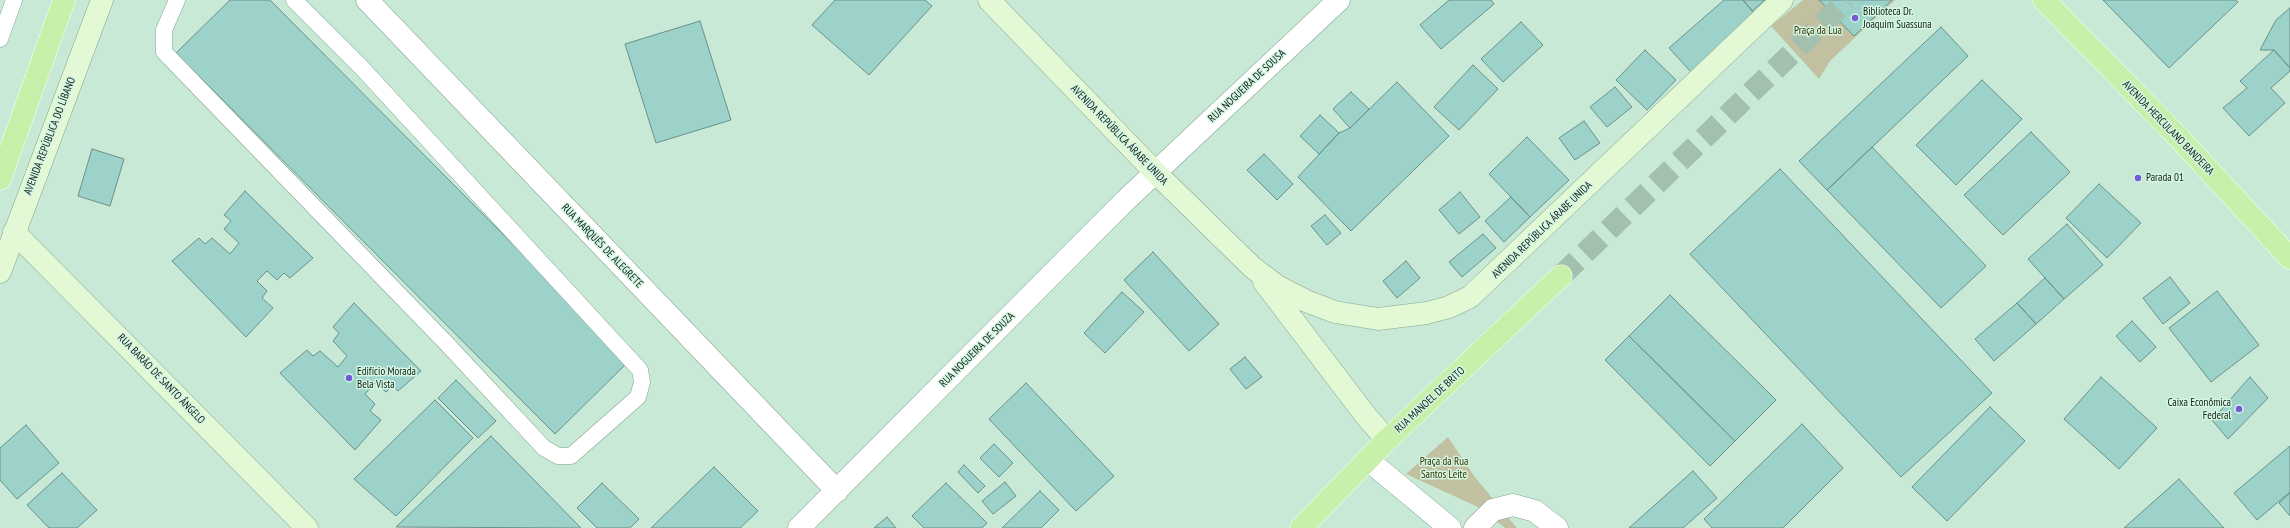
<!DOCTYPE html>
<meta charset="utf-8">
<style>
body{margin:0}
canvas{display:block;background:#c7e9d5}
</style>
<canvas width="2290" height="528"></canvas>
<script>
const ctx = document.querySelector('canvas').getContext('2d');
ctx.lineJoin = 'round';
function fillPath(path, color) { ctx.fillStyle = color; ctx.fill(path, 'evenodd'); }
const poly = rows => new Path2D(rows.map(r => 'M' + r).join(''));
function stroke(path, color, width, dash) { ctx.strokeStyle = color; ctx.lineWidth = width; ctx.lineCap = dash ? 'butt' : 'round'; ctx.setLineDash(dash || []); ctx.stroke(path); }
function label(font, color, halo, rows, align = 'center') {
  ctx.font = font + ' "PT Sans Narrow",sans-serif'; ctx.lineWidth = 3; ctx.setLineDash([]); ctx.textBaseline = 'middle'; ctx.strokeStyle = halo; ctx.fillStyle = color; for (const [text, x, y, turn = 0] of rows) {
    ctx.save(); ctx.translate(x, y); ctx.rotate((+turn || 0) * Math.PI / 180); ctx.textAlign = isNaN(turn) ? turn : align; if (halo) ctx.strokeText(text, 0, 0); ctx.fillText(text, 0, 0); ctx.restore();
  }
}
const green = poly([
 [1803,0,1895,0,1830,61,1819,79,1771,26],
 [1448,437,1474,476,1517,528,1505,528,1478,507,1406,474]
]);
const building = poly([
 [230,0,270,0,629,361,555,434,176,53,230,0],
 [835,0,925,0,932,6,869,75,812,25,835,0],
 [1449,0,1491,0,1494,4,1441,49,1420,25,1449,0],
 [1724,0,1743,0,1756,15,1691,72,1669,48,1724,0],
 [1743,0,1765,0,1752,11,1743,0],
 [1819,0,1892,0,1854,36,1819,0],
 [2103,0,2235,0,2238,2,2169,68,2103,0],
 [2290,8,2290,68,2274,50,2260,50,2276,20,2290,8],
 [700,21,731,120,656,143,625,44,700,21],
 [1521,22,1543,45,1503,82,1481,59,1521,22],
 [1941,27,1968,56,1827,190,1799,161,1941,27],
 [1645,50,1676,80,1647,110,1616,80,1645,50],
 [2274,50,2290,68,2290,71,2271,88,2285,103,2249,136,2223,108,2247,88,2240,81,2274,50],
 [1473,65,1498,89,1459,130,1434,107,1473,65],
 [1982,80,2022,119,1956,185,1916,145,1982,80],
 [1397,82,1449,136,1351,231,1298,177,1339,133,1350,128,1397,82],
 [1615,87,1632,107,1607,127,1590,107,1615,87],
 [1351,92,1369,109,1350,128,1333,109,1351,92],
 [1320,115,1339,133,1319,154,1300,136,1320,115],
 [1584,121,1600,143,1575,160,1559,138,1584,121],
 [2031,132,2070,172,2003,235,1964,195,2031,132],
 [1527,137,1569,180,1530,217,1489,174,1527,137],
 [1872,147,1986,266,1941,308,1827,190,1872,147],
 [92,149,124,159,110,206,78,196,92,149],
 [1264,154,1293,184,1277,200,1247,170,1264,154],
 [1780,169,1992,393,1901,477,1690,254,1780,169],
 [2099,184,2141,223,2107,258,2066,218,2099,184],
 [245,191,313,258,290,278,284,273,277,280,267,271,257,281,267,291,262,298,273,308,246,337,172,261,199,238,205,244,212,238,230,254,239,243,224,229,231,221,224,215,245,191],
 [1460,192,1480,217,1459,234,1439,210,1460,192],
 [1511,197,1530,217,1504,242,1485,221,1511,197],
 [1325,215,1341,233,1327,245,1311,226,1325,215],
 [2067,224,2103,265,2064,299,2028,259,2067,224],
 [1483,234,1496,248,1462,277,1449,262,1483,234],
 [1153,252,1219,324,1189,351,1124,280,1153,252],
 [1406,261,1420,278,1397,298,1383,281,1406,261],
 [2170,277,2190,303,2163,324,2143,298,2170,277],
 [2045,278,2064,299,2036,324,2017,303,2045,278],
 [2217,291,2259,345,2211,382,2169,328,2217,291],
 [1122,292,1144,312,1105,353,1084,333,1122,292],
 [1670,295,1776,400,1735,441,1629,336,1670,295],
 [354,303,421,371,398,391,392,386,386,392,375,383,365,394,375,404,370,411,381,420,355,450,280,373,307,350,313,356,320,351,338,367,347,356,333,341,339,333,333,327,354,303],
 [2017,303,2036,324,1994,361,1975,339,2017,303],
 [2132,321,2156,347,2140,362,2116,336,2132,321],
 [1629,336,1735,441,1710,466,1605,360,1629,336],
 [1245,357,1262,377,1246,389,1230,369,1245,357],
 [2101,377,2157,428,2119,469,2064,419,2101,377],
 [2250,377,2268,398,2228,439,2212,420,2250,377],
 [456,380,496,421,478,438,438,398,456,380],
 [1026,383,1114,476,1076,511,989,419,1026,383],
 [435,400,473,438,396,516,354,479,435,400],
 [1990,407,2025,441,1947,521,1912,487,1990,407],
 [1802,424,1843,468,1783,528,1712,528,1704,519,1802,424],
 [26,425,59,463,17,499,0,480,0,448,26,425],
 [491,436,581,528,396,527,491,436],
 [994,444,1013,463,999,477,980,458,994,444],
 [2290,446,2290,492,2257,520,2234,493,2290,446],
 [964,465,985,486,978,493,958,472,964,465],
 [714,467,758,511,740,528,651,528,714,467],
 [1693,471,1717,498,1683,528,1629,528,1693,471],
 [62,473,97,510,77,528,49,528,27,505,62,473],
 [2179,479,2224,528,2124,528,2179,479],
 [1005,482,1016,496,993,514,982,501,1005,482],
 [602,483,639,519,630,528,597,528,577,508,602,483],
 [946,483,987,523,982,528,924,528,912,516,946,483],
 [1040,491,1059,510,1041,528,1002,528,1040,491],
 [2290,493,2290,516,2279,503,2290,493],
 [887,517,896,528,874,528,887,517]
]);
const primaryTunnel = poly([
 [1561,276,1847,0]
]);
const lane = poly([
 [177,0,164,30,164,52,447,344,544,448,558,456,571,456,638,397,642,382,640,370,361,67,294,0],
 [0,39,14,0]
]);
const street = poly([
 [367,0,837,491],
 [1368,460,1450,528],
 [799,528,1126,200,1339,0],
 [1475,528,1493,510,1513,505,1535,511,1557,528]
]);
const secondary = poly([
 [989,0,1155,172,1252,267,1277,286,1306,301,1335,312,1378,319,1427,313,1449,307,1470,297,1782,0],
 [14,232,307,528],
 [0,272,102,0],
 [1264,282,1366,416,1387,440]
]);
const primary = poly([
 [2044,0,2180,139,2290,258],
 [0,179,64,0],
 [1301,528,1387,440,1561,276]
]);
const markers = [
 [1855,18,4,"#725cd6"],
 [2138,178,4,"#725cd6"],
 [349,378,4,"#725cd6"],
 [2239,409,4,"#725cd6"]
];
const poiNames = [
 ["Biblioteca Dr.",1863,12],
 ["Joaquim Suassuna",1863,25],
 ["Parada 01",2146,178],
 ["Edifício Morada",357,372],
 ["Bela Vista",357,385],
 ["Caixa Econômica",2231,403,"right"],
 ["Federal",2231,416,"right"]
];
const parkNames = [
 ["Praça da Lua",1818,31],
 ["Praça da Rua",1444,462],
 ["Santos Leite",1444,475]
];
const streetNames = [
 ["RUA NOGUEIRA DE SOUSA",1247,86,-43],
 ["AVENIDA HERCULANO BANDEIRA",2168,128,46],
 ["AVENIDA REPÚBLICA ÁRABE UNIDA",1119,135,46],
 ["AVENIDA REPÚBLICA DO LÍBANO",50,136,-69],
 ["AVENIDA REPÚBLICA ÁRABE UNIDA",1542,230,-44],
 ["RUA MARQUÊS DE ALEGRETE",602,246,46],
 ["RUA NOGUEIRA DE SOUZA",977,350,-45],
 ["RUA BARÃO DE SANTO ÂNGELO",161,379,46],
 ["RUA MANOEL DE BRITO",1430,400,-43]
];
fillPath(green, '#c1c1a1');
fillPath(building, '#9dd2ca');
stroke(building, '#69918b', 1);
stroke(primaryTunnel, '#a3c0af', 22, [22, 11]);
stroke(lane, '#85a593', 17);
stroke(street, '#85a593', 23);
stroke(secondary, '#85a593', 23);
stroke(primary, '#fff', 23);
stroke(lane, '#fff', 16);
stroke(street, '#fff', 22);
stroke(secondary, '#e3f8d4', 22);
stroke(primary, '#c7f0aa', 22);
for (const [x, y, r, color] of markers) { const dot = new Path2D(); dot.arc(x, y, r, 0, 2 * Math.PI); ctx.fillStyle = color; ctx.fill(dot); stroke(dot, '#d4f6e2', 1.5); }
label('11px', '#121e17', '#d4f6e2', poiNames, 'left');
label('11px', '#343300', '#d4f6e2', parkNames);
label('11px', '#121e17', '#d4f6e2', streetNames);
</script>
